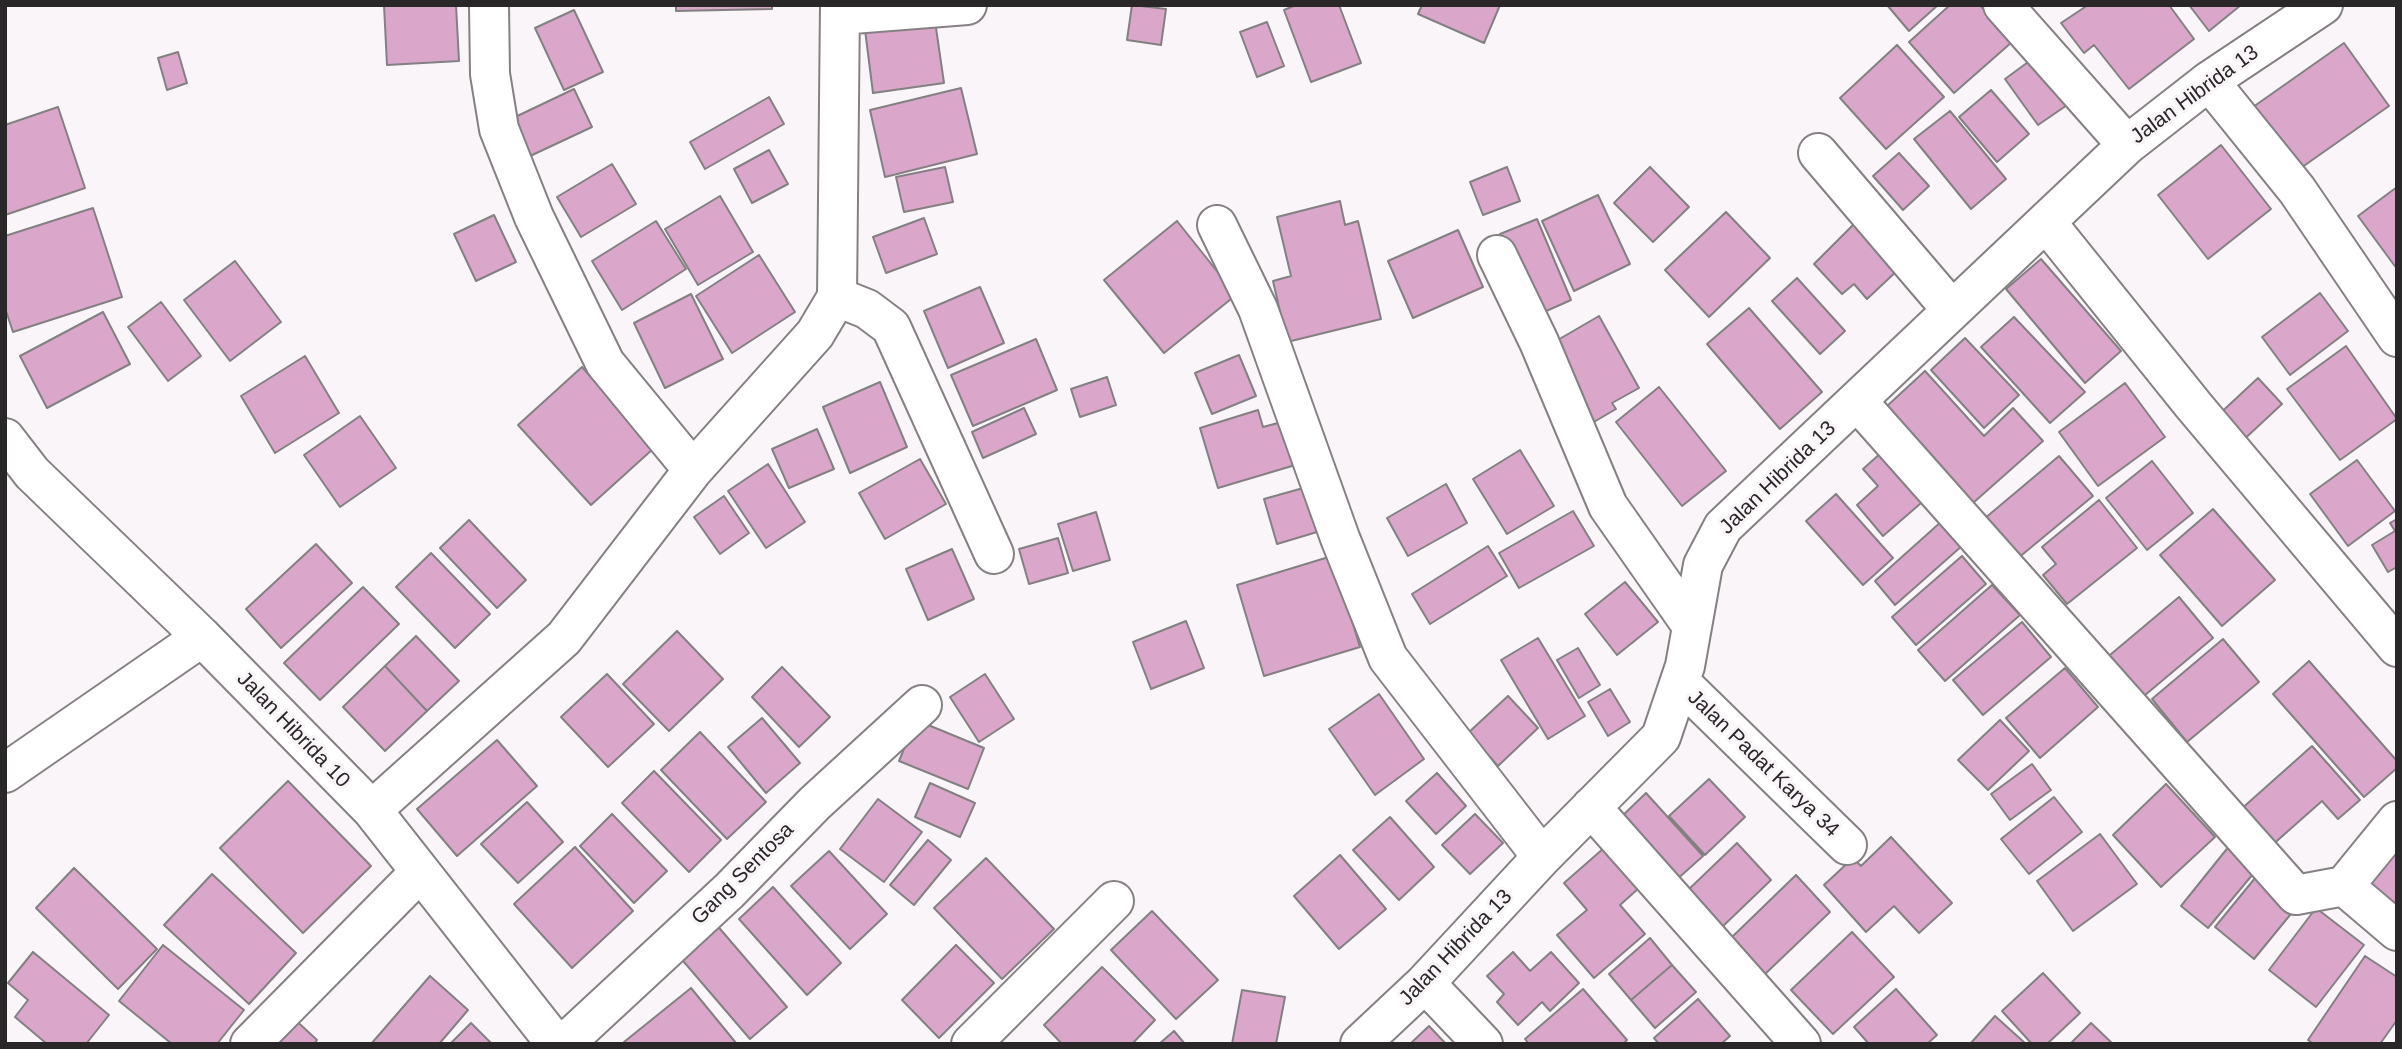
<!DOCTYPE html>
<style>
body{margin:0}
#map{position:relative;width:2402px;height:1049px;overflow:hidden;background:#faf5f8;font-family:Arial,sans-serif}
canvas{display:block}
.frame{position:absolute;inset:0;border:7px solid #292728;pointer-events:none}
</style>
<div id="map">
<canvas width="2402" height="1049"></canvas>
<div class="frame"></div>
</div>
<script>
const ctx = document.querySelector('canvas').getContext('2d');
ctx.lineJoin = 'round';
function fillPath(path, color) { ctx.fillStyle = color; ctx.fill(path, 'evenodd'); }
const poly = rows => new Path2D(rows.map(r => 'M' + r).join(''));
function stroke(path, color, width, dash) { ctx.strokeStyle = color; ctx.lineWidth = width; ctx.lineCap = dash ? 'butt' : 'round'; ctx.setLineDash(dash || []); ctx.stroke(path); }
function label(font, color, halo, rows, align = 'center') {
  ctx.font = font + ' Arial,sans-serif'; ctx.lineWidth = 6; ctx.setLineDash([]); ctx.textBaseline = 'middle'; ctx.strokeStyle = halo; ctx.fillStyle = color; for (const [text, x, y, turn = 0] of rows) {
    ctx.save(); ctx.translate(x, y); ctx.rotate((+turn || 0) * Math.PI / 180); ctx.textAlign = isNaN(turn) ? turn : align; if (halo) ctx.strokeText(text, 0, 0); ctx.fillText(text, 0, 0); ctx.restore();
  }
}
const building = poly([
 [384,5,456,5,459,61,387,65,384,5],
 [676,5,772,5,772,9,676,11,676,5],
 [1132,5,1166,9,1161,45,1127,40,1132,5],
 [1296,5,1339,5,1361,63,1311,82,1284,10,1296,5],
 [1422,5,1500,5,1484,43,1418,14,1422,5],
 [1887,5,1938,5,1909,31,1887,5],
 [1950,5,1980,5,2012,42,1954,93,1909,42,1950,5],
 [2088,5,2169,5,2194,39,2129,89,2094,45,2084,53,2061,23,2088,5],
 [2189,5,2241,5,2209,31,2189,5],
 [574,10,603,72,564,90,535,28,574,10],
 [935,21,944,83,873,93,865,30,935,21],
 [1267,22,1284,66,1257,77,1240,32,1267,22],
 [2344,43,2389,106,2298,170,2253,107,2344,43],
 [1897,45,1944,97,1886,149,1840,98,1897,45],
 [178,52,187,83,167,90,158,58,178,52],
 [2039,54,2073,101,2038,125,2005,79,2039,54],
 [961,88,977,154,885,177,870,110,961,88],
 [574,89,592,127,528,157,511,119,574,89],
 [1991,90,2029,134,1997,162,1959,117,1991,90],
 [769,97,784,124,705,169,690,142,769,97],
 [58,107,85,188,5,215,5,125,58,107],
 [1950,111,2006,179,1971,209,1914,139,1950,111],
 [2221,145,2271,209,2208,259,2158,195,2221,145],
 [769,150,788,184,752,203,734,169,769,150],
 [1899,153,1929,186,1903,210,1873,176,1899,153],
 [612,164,636,204,581,237,557,197,612,164],
 [945,167,953,202,904,212,896,177,945,167],
 [1507,167,1520,201,1483,215,1470,182,1507,167],
 [1650,167,1689,207,1653,242,1614,203,1650,167],
 [2397,187,2397,269,2358,216,2397,187],
 [1598,195,1630,264,1574,291,1542,221,1598,195],
 [720,196,753,252,698,285,665,229,720,196],
 [1340,201,1345,225,1358,221,1381,319,1287,342,1273,281,1291,276,1277,217,1340,201],
 [93,208,122,297,13,332,5,308,5,236,93,208],
 [1726,212,1770,258,1709,317,1665,270,1726,212],
 [494,215,516,262,476,281,454,234,494,215],
 [924,218,937,254,886,273,873,237,924,218],
 [1537,219,1571,300,1535,316,1500,234,1537,219],
 [656,221,686,269,622,310,592,261,656,221],
 [1177,221,1236,295,1164,353,1104,280,1177,221],
 [1857,221,1900,268,1867,299,1854,284,1842,294,1814,264,1857,221],
 [1458,230,1483,287,1413,318,1388,261,1458,230],
 [759,255,795,312,732,353,696,296,759,255],
 [2041,259,2121,351,2085,383,2006,289,2041,259],
 [235,261,281,322,230,361,184,300,235,261],
 [1797,278,1845,331,1820,354,1772,301,1797,278],
 [980,287,1004,343,948,368,924,311,980,287],
 [2320,293,2348,331,2290,375,2262,337,2320,293],
 [691,294,723,359,665,388,634,323,691,294],
 [161,302,201,356,168,381,128,327,161,302],
 [1749,308,1822,392,1780,429,1707,344,1749,308],
 [103,312,130,364,47,408,20,356,103,312],
 [1599,316,1639,388,1612,403,1616,409,1587,426,1544,348,1599,316],
 [2014,317,2085,392,2050,423,1981,347,2014,317],
 [1965,338,2019,395,1984,428,1931,370,1965,338],
 [1036,339,1057,390,973,426,951,375,1036,339],
 [2346,346,2397,419,2340,460,2287,389,2346,346],
 [1239,355,1256,396,1212,414,1195,373,1239,355],
 [305,356,339,413,275,453,241,396,305,356],
 [582,367,654,448,591,505,518,425,582,367],
 [1925,371,1984,436,2013,408,2043,441,1973,503,1886,407,1925,371],
 [1107,377,1116,405,1080,417,1071,389,1107,377],
 [2258,378,2282,404,2238,445,2214,419,2258,378],
 [880,382,907,447,850,473,823,407,880,382],
 [2125,383,2165,437,2098,486,2059,432,2125,383],
 [1659,387,1726,471,1682,506,1616,422,1659,387],
 [1024,408,1036,434,983,458,972,432,1024,408],
 [1258,410,1263,427,1289,420,1302,463,1218,488,1200,428,1258,410],
 [360,416,396,468,340,507,304,455,360,416],
 [817,429,834,469,789,488,772,449,817,429],
 [1520,450,1554,506,1507,534,1473,479,1520,450],
 [1882,452,1928,497,1883,536,1857,505,1878,486,1863,469,1882,452],
 [2059,456,2093,496,2017,559,1984,519,2059,456],
 [920,459,946,504,885,539,859,493,920,459],
 [2357,460,2395,511,2348,546,2310,494,2357,460],
 [2152,461,2193,513,2147,550,2106,498,2152,461],
 [768,464,805,522,766,548,728,491,768,464],
 [1446,484,1467,523,1408,556,1387,518,1446,484],
 [1314,485,1327,529,1277,544,1264,499,1314,485],
 [1836,494,1893,558,1863,585,1806,521,1836,494],
 [724,496,749,533,720,554,694,517,724,496],
 [2099,500,2137,548,2067,604,2043,575,2056,564,2042,547,2099,500],
 [2213,509,2275,580,2222,626,2160,555,2213,509],
 [1573,511,1594,546,1519,588,1499,553,1573,511],
 [1096,512,1110,560,1073,571,1058,524,1096,512],
 [2397,519,2397,567,2388,572,2372,545,2395,531,2390,523,2397,519],
 [469,520,526,580,497,608,440,548,469,520],
 [1942,521,1963,545,1895,605,1875,581,1942,521],
 [1058,538,1068,573,1029,584,1019,549,1058,538],
 [316,544,352,583,281,648,246,609,316,544],
 [1488,546,1507,576,1430,624,1412,594,1488,546],
 [952,549,974,599,928,620,906,569,952,549],
 [431,553,490,614,455,648,396,587,431,553],
 [1332,556,1360,647,1264,676,1237,585,1332,556],
 [1962,556,1986,584,1916,645,1892,617,1962,556],
 [1625,582,1658,622,1617,655,1585,614,1625,582],
 [1992,585,2020,615,1945,681,1918,650,1992,585],
 [363,587,399,624,320,700,284,663,363,587],
 [2179,597,2213,638,2138,701,2104,660,2179,597],
 [1186,621,1204,668,1151,689,1133,642,1186,621],
 [2022,622,2051,657,1983,715,1953,680,2022,622],
 [677,631,723,679,669,731,623,684,677,631],
 [416,636,459,681,427,711,385,666,416,636],
 [1538,638,1585,716,1548,739,1501,660,1538,638],
 [2223,639,2259,682,2187,742,2152,699,2223,639],
 [1578,648,1600,685,1579,698,1557,660,1578,648],
 [2309,661,2397,761,2397,768,2364,797,2273,694,2309,661],
 [385,666,427,711,385,751,343,707,385,666],
 [782,667,830,717,799,747,752,697,782,667],
 [2065,668,2098,707,2040,758,2006,718,2065,668],
 [607,674,654,724,608,767,561,717,607,674],
 [985,674,1014,719,979,742,950,697,985,674],
 [1610,689,1630,722,1608,736,1588,702,1610,689],
 [1379,694,1424,759,1375,795,1329,729,1379,694],
 [1508,696,1538,728,1498,766,1468,733,1508,696],
 [762,718,800,763,766,793,728,747,762,718],
 [916,720,984,748,968,789,899,761,916,720],
 [2000,720,2029,751,1988,790,1958,760,2000,720],
 [700,732,766,802,727,839,661,770,700,732],
 [497,740,537,786,457,856,417,809,497,740],
 [2312,746,2360,800,2338,819,2322,801,2270,847,2239,811,2312,746],
 [2032,764,2051,790,2010,820,1991,794,2032,764],
 [654,771,721,840,689,872,622,803,654,771],
 [1437,773,1466,806,1436,834,1406,801,1437,773],
 [1709,779,1745,817,1705,855,1669,816,1709,779],
 [288,781,371,866,303,933,220,848,288,781],
 [930,783,975,803,960,837,915,817,930,783],
 [2166,784,2215,837,2161,887,2113,835,2166,784],
 [1646,793,1703,856,1674,882,1618,820,1646,793],
 [2054,797,2082,832,2029,874,2001,839,2054,797],
 [878,799,922,832,884,882,840,849,878,799],
 [527,802,563,842,518,883,481,844,527,802],
 [612,814,667,871,634,903,580,846,612,814],
 [1475,814,1503,843,1470,874,1442,845,1475,814],
 [1390,817,1434,867,1399,900,1353,850,1390,817],
 [2100,834,2137,884,2073,931,2037,881,2100,834],
 [1891,837,1952,903,1919,933,1894,906,1866,932,1824,885,1853,858,1861,866,1891,837],
 [2397,838,2397,908,2357,872,2397,838],
 [928,840,951,860,914,905,890,885,928,840],
 [1737,843,1771,880,1720,929,1686,892,1737,843],
 [2230,845,2258,868,2208,928,2181,906,2230,845],
 [575,847,633,911,572,968,514,904,575,847],
 [1604,848,1639,888,1620,905,1645,934,1594,978,1557,935,1587,910,1564,883,1604,848],
 [829,851,887,914,850,949,791,886,829,851],
 [1340,855,1386,909,1339,949,1294,896,1340,855],
 [986,858,1054,929,1002,979,934,908,986,858],
 [74,868,157,949,118,989,36,908,74,868],
 [2260,872,2299,904,2254,959,2215,927,2260,872],
 [212,874,296,953,249,1004,164,925,212,874],
 [1796,875,1830,912,1764,975,1730,939,1796,875],
 [773,887,841,963,807,995,739,919,773,887],
 [2316,908,2364,945,2316,1007,2269,970,2316,908],
 [1152,911,1218,980,1176,1019,1111,950,1152,911],
 [709,916,787,1007,750,1039,672,948,709,916],
 [1852,932,1894,977,1833,1034,1791,990,1852,932],
 [1650,938,1672,965,1631,1000,1609,974,1650,938],
 [163,945,244,1010,217,1044,172,1044,119,1001,163,945],
 [956,945,994,983,939,1038,902,1000,956,945],
 [33,952,109,1015,86,1044,47,1044,15,1017,28,1000,8,983,33,952],
 [1513,952,1530,971,1551,952,1579,983,1550,1011,1542,1002,1518,1025,1497,1002,1504,994,1487,976,1513,952],
 [2365,956,2397,977,2397,1020,2380,1044,2314,1044,2308,1040,2365,956],
 [1672,965,1696,992,1655,1028,1631,1000,1672,965],
 [1102,967,1155,1020,1132,1044,1062,1044,1044,1025,1102,967],
 [2043,973,2080,1013,2047,1044,2032,1044,2002,1011,2043,973],
 [430,976,468,1010,439,1044,371,1044,430,976],
 [691,988,736,1043,625,1044,624,1042,691,988],
 [1583,989,1627,1040,1623,1044,1529,1044,1525,1039,1583,989],
 [1896,989,1937,1035,1927,1044,1869,1044,1854,1027,1896,989],
 [1242,990,1285,997,1276,1044,1232,1044,1242,990],
 [1698,999,1730,1036,1721,1044,1659,1044,1654,1038,1698,999],
 [289,1014,317,1040,314,1044,262,1044,289,1014],
 [1995,1016,2026,1044,1970,1044,1995,1016],
 [471,1023,492,1044,450,1044,471,1023],
 [2091,1023,2113,1044,2070,1044,2091,1023],
 [1429,1026,1446,1044,1410,1044,1429,1026],
 [1174,1031,1185,1044,1159,1044,1174,1031]
]);
const minor = poly([
 [489,5,490,74,499,129,534,217,605,363,693,470],
 [2003,5,2127,145],
 [840,15,967,5],
 [2209,81,2297,190,2397,337],
 [1818,153,1952,310],
 [2046,222,2194,406,2397,647],
 [1217,225,1258,309,1340,538,1388,658,1542,857],
 [1497,255,1539,342,1608,506,1692,626],
 [837,297,867,309,891,327,994,554],
 [1857,401,2296,895,2344,886,2397,821],
 [5,438,32,473,202,637,372,810,556,1044],
 [1680,682,1847,845],
 [5,773,202,637],
 [1591,807,1801,1044],
 [372,810,564,638,693,470,815,334,837,297,840,5],
 [2344,886,2397,931],
 [1425,983,1483,1044],
 [250,1044,420,872],
 [564,1044,729,891,815,803,922,705],
 [971,1044,1114,901],
 [1360,1044,1425,983,1542,857,1661,737,1685,666,1703,565,1723,527,2127,145,2209,81,2323,5]
]);
const streetNames = [
 ["Jalan Hibrida 13",2195,95,-36],
 ["Jalan Hibrida 13",1778,478,-44],
 ["Jalan Hibrida 10",293,730,46],
 ["Jalan Padat Karya 34",1763,764,44],
 ["Gang Sentosa",743,874,-45],
 ["Jalan Hibrida 13",1456,948,-46]
];
fillPath(building, '#daa7cb');
stroke(building, '#848082', 2);
stroke(minor, '#858183', 42);
stroke(minor, '#fff', 38);
label('21px', '#292728', '#faf5f8', streetNames);
</script>
